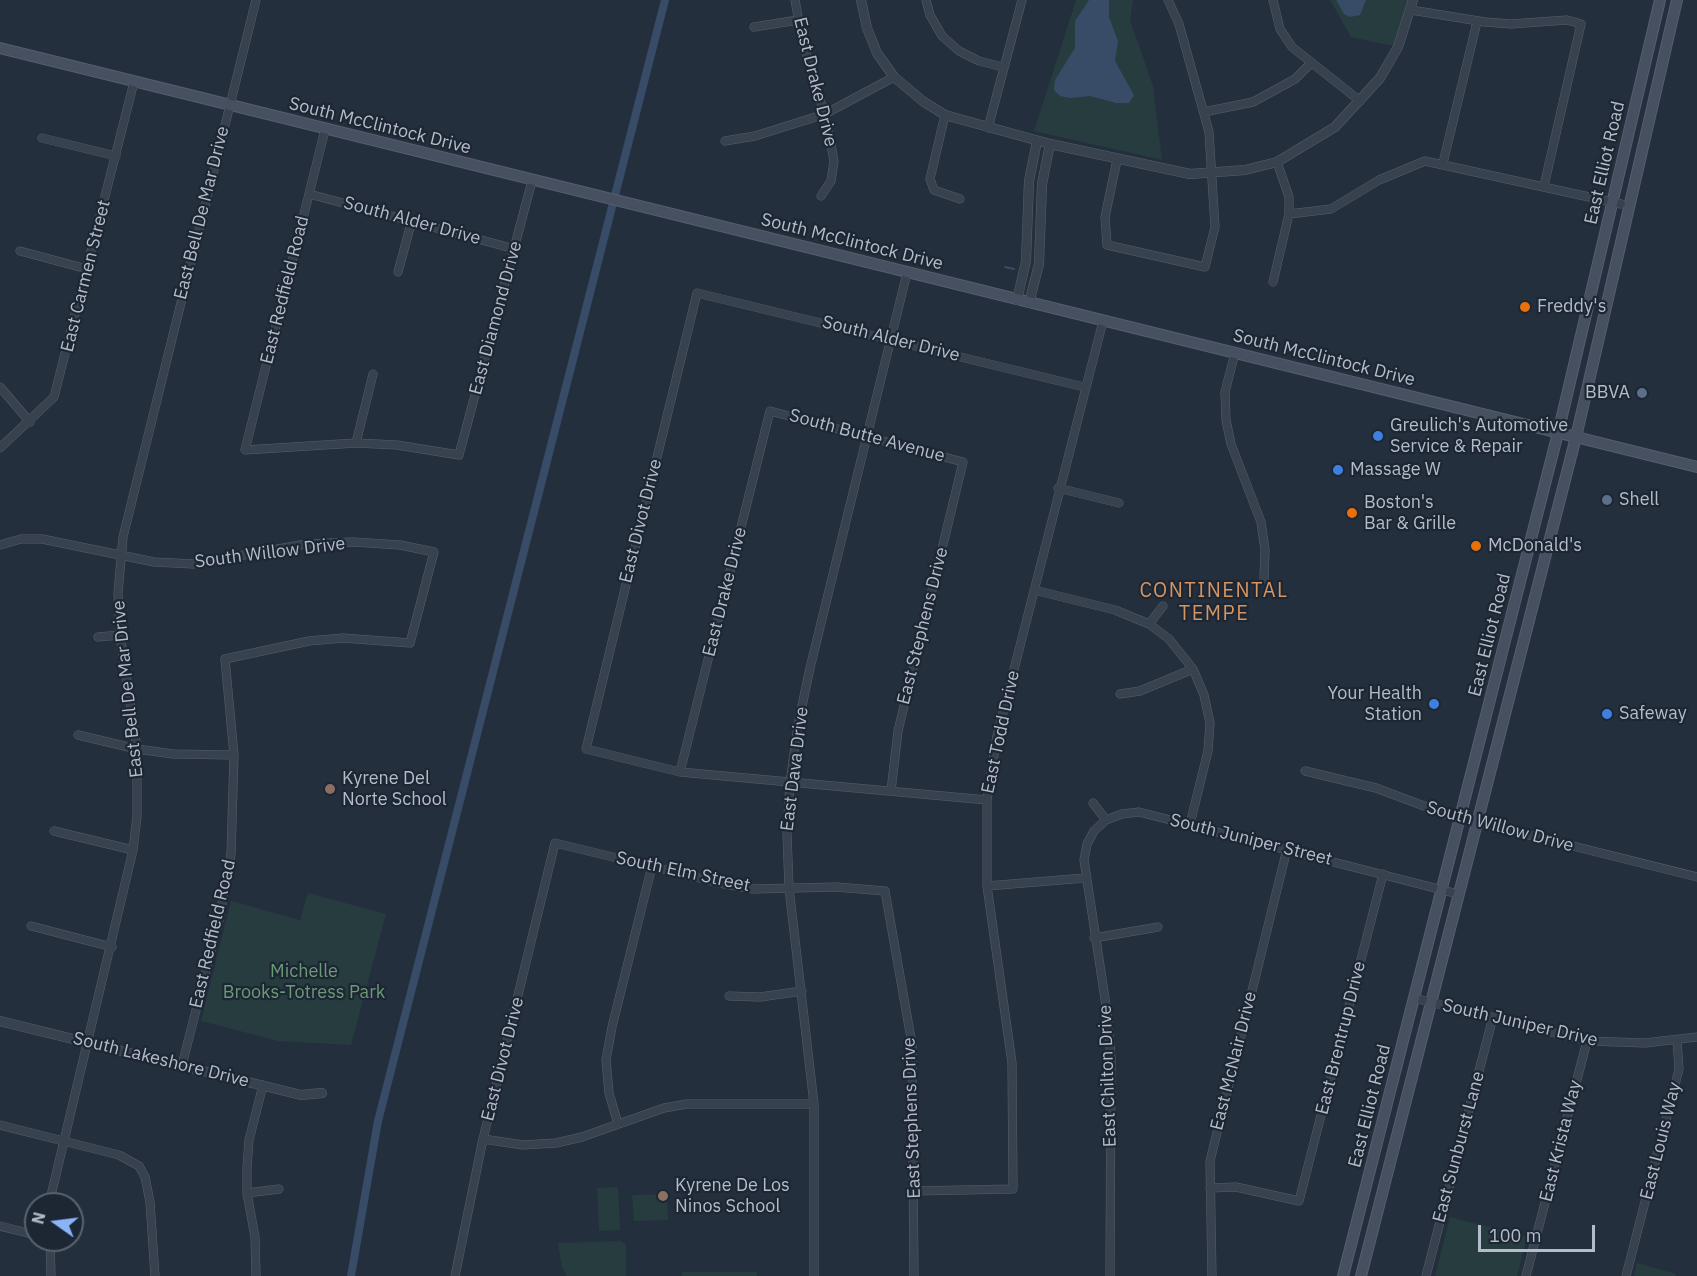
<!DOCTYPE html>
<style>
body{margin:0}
#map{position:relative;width:1697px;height:1276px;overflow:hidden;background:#242f3e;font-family:"IBM Plex Sans",sans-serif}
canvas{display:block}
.north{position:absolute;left:24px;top:1192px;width:60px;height:60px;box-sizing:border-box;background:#1d2633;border:2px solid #59626f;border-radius:50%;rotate:284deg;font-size:16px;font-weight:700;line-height:24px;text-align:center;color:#b4bcc9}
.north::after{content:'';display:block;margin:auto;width:21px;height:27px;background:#8ab4f8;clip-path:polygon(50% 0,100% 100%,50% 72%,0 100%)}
.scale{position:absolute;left:1478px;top:1225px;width:117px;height:27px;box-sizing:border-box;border:3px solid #b4bcc9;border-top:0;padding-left:8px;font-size:18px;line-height:21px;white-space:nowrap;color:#b4bcc9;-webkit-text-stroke:4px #1d2633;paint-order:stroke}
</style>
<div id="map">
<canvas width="1697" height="1276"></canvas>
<div class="north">N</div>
<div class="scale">100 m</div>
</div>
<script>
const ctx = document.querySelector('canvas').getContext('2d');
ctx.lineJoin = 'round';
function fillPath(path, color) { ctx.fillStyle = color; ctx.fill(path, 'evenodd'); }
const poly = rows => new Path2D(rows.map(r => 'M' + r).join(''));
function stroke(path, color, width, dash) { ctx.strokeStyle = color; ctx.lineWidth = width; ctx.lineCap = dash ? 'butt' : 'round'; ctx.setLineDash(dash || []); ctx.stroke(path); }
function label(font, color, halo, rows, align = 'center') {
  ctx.font = font + ' "IBM Plex Sans",sans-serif'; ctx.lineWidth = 4.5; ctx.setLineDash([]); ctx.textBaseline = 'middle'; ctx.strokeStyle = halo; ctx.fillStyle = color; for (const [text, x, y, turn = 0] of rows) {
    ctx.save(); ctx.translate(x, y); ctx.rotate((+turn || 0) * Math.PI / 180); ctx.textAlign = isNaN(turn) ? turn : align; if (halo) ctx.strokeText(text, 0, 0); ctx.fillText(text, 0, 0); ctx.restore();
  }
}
const green = poly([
 [1076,0,1133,0,1130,20,1153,86,1162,160,1034,131],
 [1330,0,1413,0,1398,47,1351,37],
 [308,893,386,914,351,1045,278,1041,201,1021,231,901,300,920],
 [618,1187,620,1230,599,1231,597,1188],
 [667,1194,668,1220,634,1221,632,1195],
 [1450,1217,1527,1237,1517,1276,1435,1276],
 [621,1241,626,1245,626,1276,567,1276,562,1267,558,1243],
 [1637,1263,1676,1274,1675,1276,1634,1276],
 [682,1272,757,1272,757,1276,682,1276]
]);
const water = poly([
 [1089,0,1109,0,1109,17,1118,41,1115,61,1134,95,1129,103,1116,103,1090,96,1070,98,1060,96,1054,90,1055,80,1075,48,1075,21],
 [1336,0,1366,0,1360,15,1350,17,1344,14]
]);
const stream = poly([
 [1005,267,1014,269]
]);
const canal = poly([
 [351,1276,378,1121,665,0]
]);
const minor = poly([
 [795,0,802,39,827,123,834,161,831,181,821,196],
 [926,0,930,15,942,36,959,51,979,61,1003,67],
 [1273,0,1280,29,1292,47,1360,101],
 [1411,10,1485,22,1511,24,1567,20,1581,24,1544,186],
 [754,27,798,20],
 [1204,112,1253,102,1295,79,1311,63],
 [945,115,930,179,934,190,960,199],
 [988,128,1022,0],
 [325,130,245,450,356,443,397,445,459,455,532,181],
 [42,138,116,156],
 [725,141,755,136,825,114,894,77],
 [1117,160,1105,217,1107,245,1205,267,1215,227,1209,132,1179,24,1168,0],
 [1443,163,1477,22],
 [309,194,515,249],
 [1289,214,1331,209,1379,180,1425,161,1621,204],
 [20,251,87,269],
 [398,272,412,220],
 [1273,282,1289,214,1289,197,1277,162],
 [1235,353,1225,392,1226,420,1231,444,1261,522,1265,550,1264,579],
 [0,387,30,422],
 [356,443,373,374],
 [0,448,54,397,134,82],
 [1058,488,1119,503],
 [0,545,21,539,42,539,154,562,193,564,306,544,353,542,400,545,434,552,410,643,343,638,309,641,225,659,234,755,231,854,219,920,182,1065],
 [1034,590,1115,610,1149,624,1169,639,1193,669,1204,695,1210,723,1208,751,1190,824],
 [1149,624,1163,606],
 [98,637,120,635],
 [1120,694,1140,691,1193,669],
 [78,735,137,749,173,754,234,755],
 [1305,771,1376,788,1448,815,1697,877],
 [680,772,770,411,963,462,898,731,891,791],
 [987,800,680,772,586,749,697,293,1084,387],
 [1093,803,1106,820],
 [54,831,133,850],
 [987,886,1085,878],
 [31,926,112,947],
 [1094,938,1158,927],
 [729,996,760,997,802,991],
 [1414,998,1587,1041,1645,1043,1697,1037],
 [618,1124,609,1093,606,1060,612,1027,652,866],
 [0,1125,119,1155,139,1166,145,1177,150,1202,155,1276],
 [483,1139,523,1145,556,1143,582,1137,664,1108,687,1104,814,1104],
 [1210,1188,1236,1187,1299,1201,1383,874],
 [914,1191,1013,1189,1012,1063,987,886,987,800,997,736,1103,321],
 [247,1193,279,1189],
 [49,1204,133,850,137,816,137,749,120,635,118,593,123,537,256,0],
 [0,1226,36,1235],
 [50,1240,51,1276],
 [256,1276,255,1237,247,1193,247,1168,249,1140,263,1085],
 [455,1276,483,1139,555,843,724,884,753,889,836,887,885,891,912,1044,914,1276],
 [814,1276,814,1104,789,888,787,833,790,783,798,725,810,668,907,273],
 [1110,1276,1111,1058,1107,1012,1084,860,1087,844,1094,831,1106,820,1122,814,1139,812,1458,894],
 [1212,1276,1210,1161,1287,849],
 [1426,1276,1493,1017],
 [1526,1276,1587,1041],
 [1626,1276,1679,1069,1677,1040]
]);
const tertiary = poly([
 [861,0,867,28,877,53,894,77,924,102,945,115,1050,144,1190,174,1245,170,1277,162,1335,127,1380,78,1398,47,1413,0],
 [1017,300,1026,261,1029,181,1037,141],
 [1029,303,1039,264,1042,184,1050,144],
 [0,1021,301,1095,322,1093]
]);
const secondary = poly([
 [0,48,1697,467],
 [1343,1276,1558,433,1660,0],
 [1361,1276,1576,437,1677,0]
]);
const markers = [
 [1525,307,6,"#e8710a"],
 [1642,393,6,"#5c6f8a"],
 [1378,436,6,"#3f7fe0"],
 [1338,470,6,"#3f7fe0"],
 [1607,500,6,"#5c6f8a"],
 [1352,513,6,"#e8710a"],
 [1476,546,6,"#e8710a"],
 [1434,704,6,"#3f7fe0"],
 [1607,714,6,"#3f7fe0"],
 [330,789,6,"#8d6e63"],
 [663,1196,6,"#8d6e63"]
];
const streetNames = [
 ["East Drake Drive",815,82,76],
 ["South McClintock Drive",380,126,14],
 ["East Elliot Road",1605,163,-77],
 ["East Bell De Mar Drive",202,213,-76],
 ["South Alder Drive",412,221,15],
 ["South McClintock Drive",852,242,14],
 ["East Carmen Street",86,276,-76],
 ["East Redfield Road",285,290,-76],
 ["East Diamond Drive",496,318,-75],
 ["South Alder Drive",891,339,14],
 ["South McClintock Drive",1324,358,14],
 ["South Butte Avenue",867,436,15],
 ["East Divot Drive",641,521,-76],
 ["South Willow Drive",270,553,-7],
 ["East Drake Drive",725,592,-76],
 ["East Stephens Drive",923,626,-76],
 ["East Elliot Road",1490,635,-76],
 ["East Bell De Mar Drive",128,689,-96],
 ["East Todd Drive",1001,732,-78],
 ["East Dava Drive",795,769,-83],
 ["South Willow Drive",1500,827,15],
 ["South Juniper Street",1251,840,14],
 ["South Elm Street",683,872,12],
 ["East Redfield Road",213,934,-77],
 ["South Juniper Drive",1520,1023,13],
 ["East Brentrup Drive",1341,1038,-76],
 ["East Divot Drive",503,1059,-76],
 ["South Lakeshore Drive",161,1060,14],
 ["East McNair Drive",1234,1061,-76],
 ["East Chilton Drive",1108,1076,-92],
 ["East Elliot Road",1370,1106,-76],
 ["East Stephens Drive",912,1118,-92],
 ["East Krista Way",1561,1141,-76],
 ["East Louis Way",1661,1141,-76],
 ["East Sunburst Lane",1459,1147,-75]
];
const poiNames = [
 ["Freddy's",1537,307],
 ["BBVA",1630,393,"right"],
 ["Greulich's Automotive",1390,426],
 ["Service & Repair",1390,447],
 ["Massage W",1350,470],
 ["Shell",1619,500],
 ["Boston's",1364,503],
 ["Bar & Grille",1364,524],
 ["McDonald's",1488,546],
 ["Your Health",1422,694,"right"],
 ["Station",1422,715,"right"],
 ["Safeway",1619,714],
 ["Kyrene Del",342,779],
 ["Norte School",342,800],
 ["Kyrene De Los",675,1186],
 ["Ninos School",675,1207]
];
const parkNames = [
 ["Michelle",304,972],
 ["Brooks-Totress Park",304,993]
];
const neighbourhoodNames = [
 ["CONTINENTAL",1214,591],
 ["TEMPE",1214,614]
];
fillPath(green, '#263c3f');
fillPath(water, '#394c67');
stroke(stream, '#394c67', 2);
stroke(canal, '#394c67', 8);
stroke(minor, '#565f6c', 9);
stroke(tertiary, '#565f6c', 10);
stroke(secondary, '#565f6c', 12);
stroke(minor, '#38414e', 8);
stroke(tertiary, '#38414e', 9);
stroke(secondary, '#465061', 10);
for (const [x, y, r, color] of markers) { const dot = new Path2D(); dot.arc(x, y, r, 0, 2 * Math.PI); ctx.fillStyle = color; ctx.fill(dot); stroke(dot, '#1d2633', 2); }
label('18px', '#b4bcc9', '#1d2633', streetNames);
label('18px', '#b4bcc9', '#1d2633', poiNames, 'left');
label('18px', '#6b9a76', '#1d2633', parkNames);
ctx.letterSpacing = '1.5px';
label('20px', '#d59563', '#1d2633', neighbourhoodNames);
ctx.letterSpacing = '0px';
</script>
